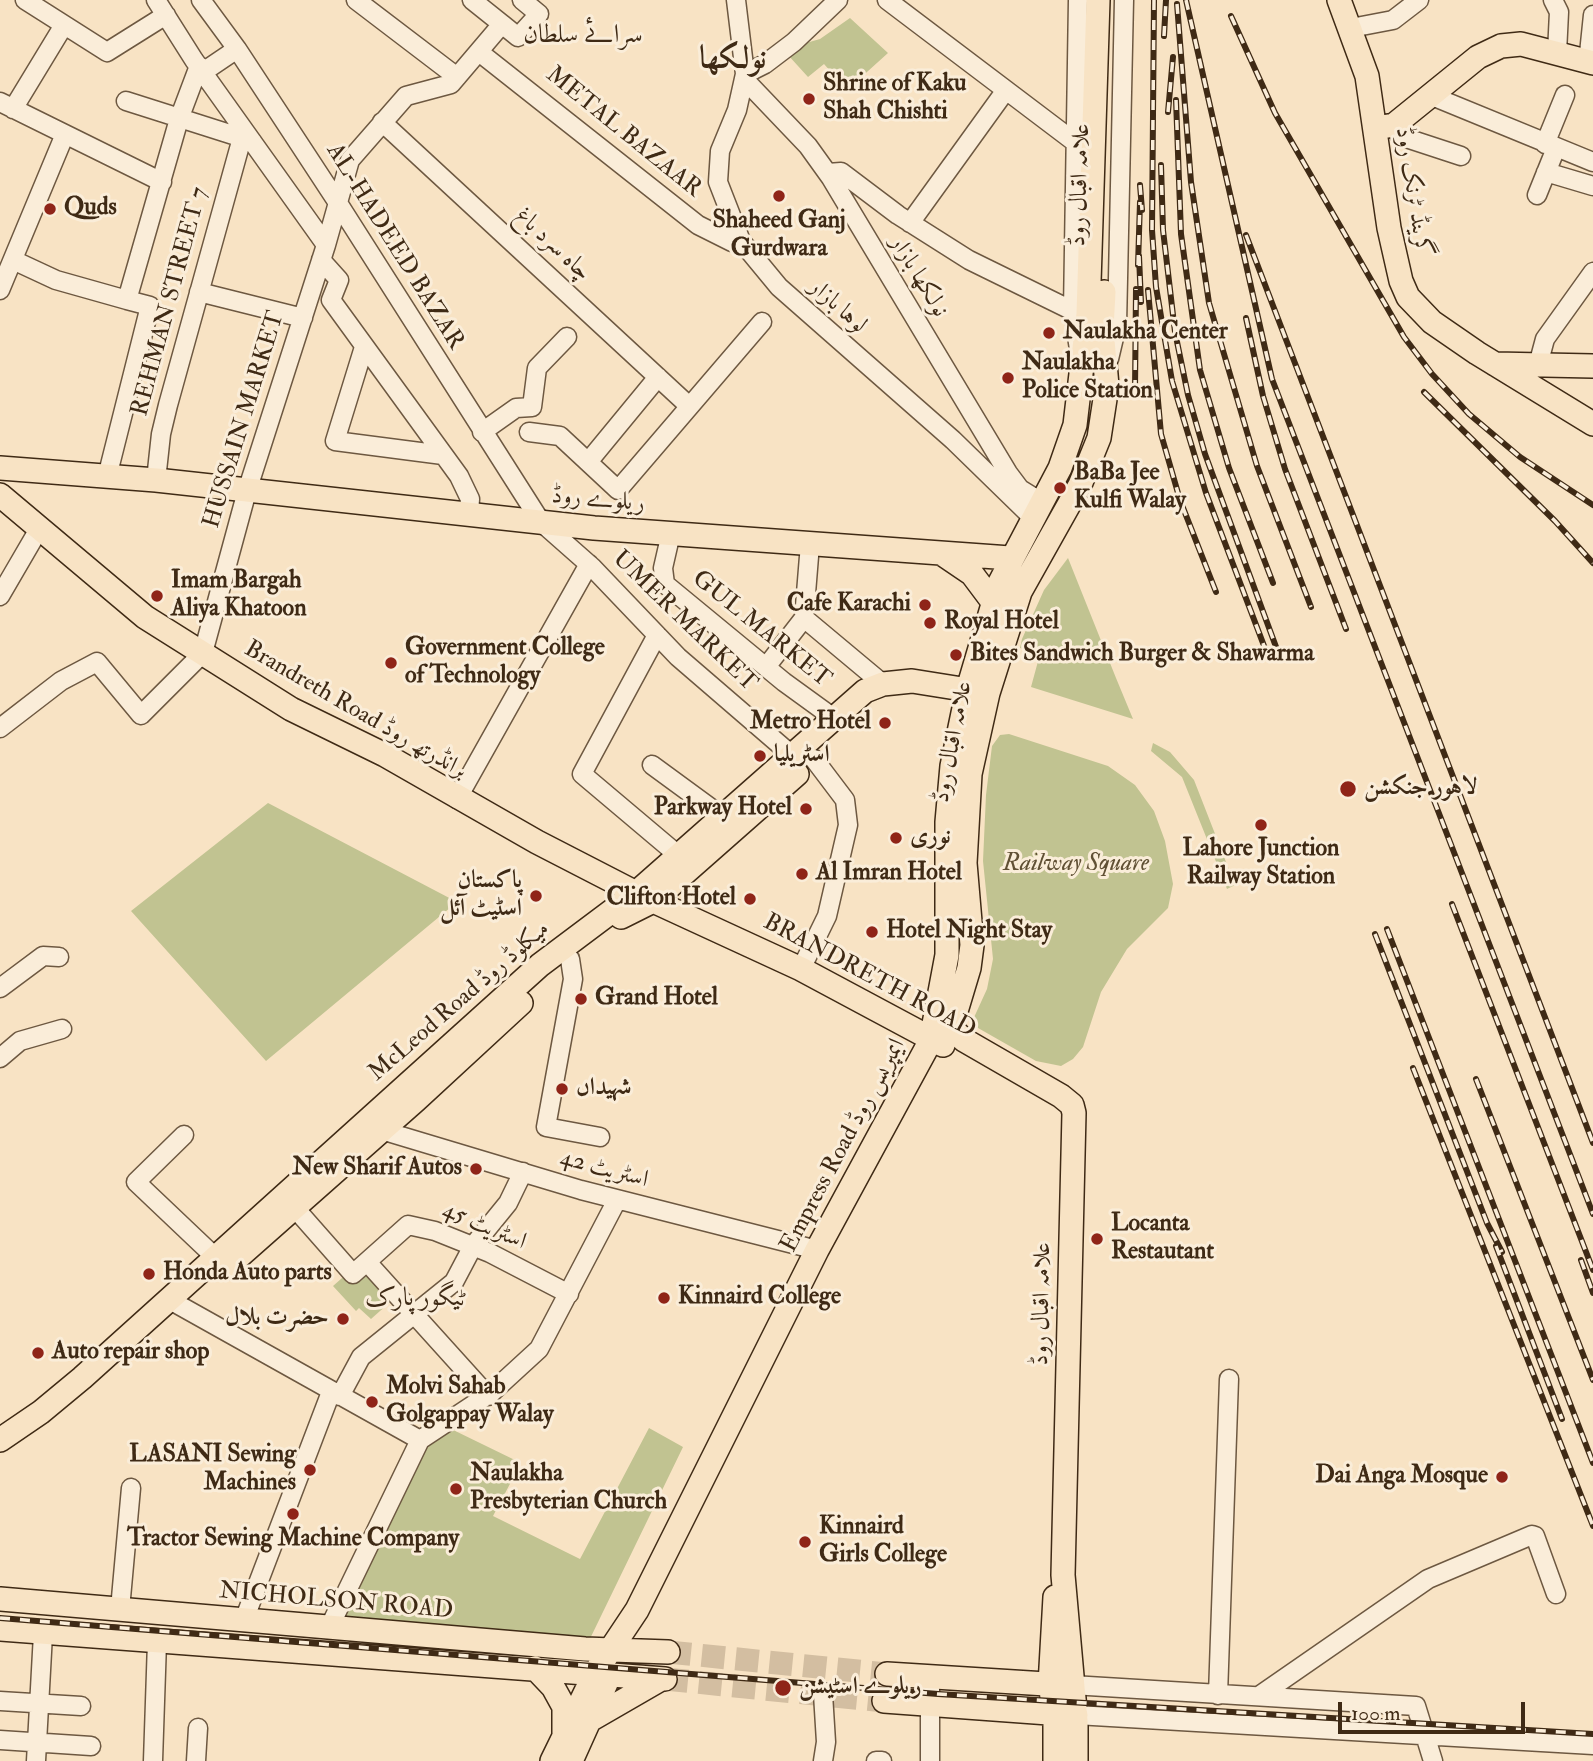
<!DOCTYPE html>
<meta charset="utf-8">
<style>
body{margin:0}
#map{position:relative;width:1593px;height:1761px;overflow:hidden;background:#f8e3c4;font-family:"IM FELL Double Pica",serif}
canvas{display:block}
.scale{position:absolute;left:1338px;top:1702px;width:187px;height:32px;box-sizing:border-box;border:4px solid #3f2a15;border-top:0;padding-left:9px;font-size:21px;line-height:24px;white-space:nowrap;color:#3f2a15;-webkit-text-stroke:5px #faedd9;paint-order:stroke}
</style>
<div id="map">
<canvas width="1593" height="1761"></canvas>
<div class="scale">100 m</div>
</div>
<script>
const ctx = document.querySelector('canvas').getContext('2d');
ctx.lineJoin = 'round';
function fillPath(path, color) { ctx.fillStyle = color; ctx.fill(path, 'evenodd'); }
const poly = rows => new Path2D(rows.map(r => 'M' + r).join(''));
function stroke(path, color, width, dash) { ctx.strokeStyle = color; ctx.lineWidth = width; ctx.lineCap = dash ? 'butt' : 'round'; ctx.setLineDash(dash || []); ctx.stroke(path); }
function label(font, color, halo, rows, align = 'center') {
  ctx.font = font + ' "IM FELL Double Pica",Amiri,serif'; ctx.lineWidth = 6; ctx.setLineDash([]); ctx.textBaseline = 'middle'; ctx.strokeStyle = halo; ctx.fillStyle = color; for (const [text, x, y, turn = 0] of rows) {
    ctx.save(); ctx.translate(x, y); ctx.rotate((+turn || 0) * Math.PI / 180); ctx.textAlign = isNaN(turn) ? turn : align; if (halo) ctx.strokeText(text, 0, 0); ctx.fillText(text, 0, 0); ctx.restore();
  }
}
const green = poly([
 [850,18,888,53,847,90,824,64,808,77,788,55,799,45,820,39],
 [1068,558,1116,678,1133,719,1031,687,1040,654,1020,648,1022,639,1044,590],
 [1009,734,1108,766,1135,785,1154,811,1165,841,1173,884,1168,908,1127,949,1101,992,1083,1047,1073,1059,1061,1066,1036,1061,971,1024,987,989,993,959,983,861,986,795,992,746,1000,735],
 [1153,743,1170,752,1194,780,1235,885,1227,889,1182,777,1151,751],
 [268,803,457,902,266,1061,131,911],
 [367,1262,398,1295,371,1319,359,1308,356,1311,333,1286,350,1271],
 [443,1425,521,1463,493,1516,580,1559,649,1428,683,1447,585,1649,329,1628,420,1440]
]);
const majorTunnel = poly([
 [668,1652,887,1674],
 [665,1679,884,1701]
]);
const minor = poly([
 [25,0,107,52,166,15],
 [156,0,194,60,326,245],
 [201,0,237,49,338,203,541,522,592,567,678,657,794,757],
 [356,0,457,77],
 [472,0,502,24],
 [736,0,745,74,737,110,720,151,718,182,741,241,779,287,953,440,1032,517],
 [887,0,1076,143],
 [1078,0,1073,311,1079,349],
 [1553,0,1559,12,1557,53],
 [1351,28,1393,20,1419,0],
 [479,52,698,225,732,242,741,241],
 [1588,63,1593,15],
 [203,72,237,49],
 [745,74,765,64,794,42,838,0],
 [745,80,808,146,831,178,1008,473,1020,489,1041,502],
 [1432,96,1593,162],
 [126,101,252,141],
 [0,102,162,182],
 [13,109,64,25],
 [382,122,688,405],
 [1394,125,1400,136,1461,156],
 [1545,144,1565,95],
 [1546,172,1593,186],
 [828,173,841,172,898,215,969,260,1073,311],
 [1537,195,1556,148],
 [910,223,1006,90],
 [13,260,56,280,127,300],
 [321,260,339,280,331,300,459,476,470,499,469,513],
 [0,290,65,134],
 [199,292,303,318],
 [364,347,335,441,443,455],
 [1109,359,1117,325,1124,0],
 [1538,365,1545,339,1593,272],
 [482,432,516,408,532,407,537,368,567,337],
 [529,432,560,436,618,490,762,322],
 [588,462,658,377],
 [107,477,150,306,127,300,179,119,199,66],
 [156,480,161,434,168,405,242,138],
 [671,533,663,568,665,584,784,682,835,719],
 [0,596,39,529],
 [804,618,883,684],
 [657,635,582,774,678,855],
 [766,667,804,618,810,544],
 [0,728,61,681,97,662,141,715,203,653,247,491,326,245,350,160,406,96,451,84,502,24,518,37,539,14,522,0],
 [652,765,723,817],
 [457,799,589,564],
 [570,959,573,979,546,1127,600,1137],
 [801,969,827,916,848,825,845,800,814,759],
 [0,988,43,956,59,957],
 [0,1058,20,1041,62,1029],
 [381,1130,581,1190,817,1250],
 [184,1135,136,1182,215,1257],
 [294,1207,353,1274,408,1225,435,1231,490,1253,569,1294],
 [367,1262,488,1396],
 [168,1299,420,1440],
 [340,1396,361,1357,454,1282,473,1246,508,1203,523,1172],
 [120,1609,131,1488],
 [244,1620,331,1392],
 [329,1628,420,1440,491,1393,539,1349,617,1200],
 [1072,1685,1416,1706,1433,1761],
 [1218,1695,1229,1379],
 [1259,1696,1428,1579,1532,1535,1535,1536,1556,1594],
 [0,1701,81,1706],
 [1076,1715,1593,1745],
 [0,1740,91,1746],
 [36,1761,43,1634],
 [153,1761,157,1642],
 [196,1761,198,1728],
 [823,1761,826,1742,823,1694],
 [876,1761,882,1761],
 [930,1761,930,1676]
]);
const major = poly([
 [1339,0,1367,76,1389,228,1401,281,1408,297,1432,322,1477,353,1593,424],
 [1376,128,1394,125,1478,57,1501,46,1521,44,1593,63],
 [1495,364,1593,366],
 [0,468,156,480,594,528,1010,558],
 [0,495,145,617,291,709,385,755,537,842,636,893,801,969,943,1045],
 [944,555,972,574,993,602],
 [621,917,653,901,797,774],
 [226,1268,416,1100,521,1003],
 [0,1440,41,1412,82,1378,540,965,636,893,865,691,883,684,912,681,981,692],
 [1055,1597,1050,1685,1055,1714,1055,1761],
 [0,1599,585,1649,668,1652],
 [0,1629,665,1679],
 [535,1668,553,1687,564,1707,564,1733],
 [887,1674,1062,1685],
 [884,1701,1076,1715],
 [590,1720,661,1679],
 [552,1761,595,1673,637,1610,817,1250,931,1040,947,955,947,822,952,766,968,689,999,584,1060,468,1075,425,1088,314,1098,0],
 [571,1761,607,1681],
 [1076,1761,1076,1721,1063,1575,1074,1113,1072,1105,1061,1096,964,1040,951,1028,969,968,972,945,965,863,970,774,988,693,1020,592,1080,485,1099,438,1107,386,1102,329,1104,292]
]);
const rail = poly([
 [1154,0,1152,230,1156,287,1172,381,1206,493,1269,659],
 [1186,0,1272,379,1593,1214],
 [1177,4,1191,182,1209,303,1257,466,1311,607],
 [1231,16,1275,113,1404,337,1432,374,1469,414,1520,457,1593,505],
 [1164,36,1166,0],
 [1176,100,1181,234,1200,370,1229,468,1273,583],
 [1168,112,1173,57],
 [1161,165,1163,230,1175,332,1188,395,1205,454,1279,655],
 [1140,185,1142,210],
 [1246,235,1593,1143],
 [1139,256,1141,302],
 [1138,265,1140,202],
 [1148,290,1161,434,1180,500,1216,592],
 [1246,318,1263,396,1285,469,1346,629],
 [1135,390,1136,289],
 [1424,392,1555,521,1593,563],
 [1452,904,1593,1270],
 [1387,929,1593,1463],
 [1375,934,1487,1223,1502,1252],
 [1413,1068,1593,1526],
 [1476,1079,1593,1380],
 [1496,1246,1562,1419],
 [1581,1260,1593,1293],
 [0,1618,938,1694,1593,1734]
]);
const markers = [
 [809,99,7,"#8f2418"],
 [779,196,7,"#8f2418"],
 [50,209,7,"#8f2418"],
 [1049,333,7,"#8f2418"],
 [1008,378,7,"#8f2418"],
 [1060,488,7,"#8f2418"],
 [157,596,7,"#8f2418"],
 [925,605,7,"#8f2418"],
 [930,623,7,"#8f2418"],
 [956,655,7,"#8f2418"],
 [391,663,7,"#8f2418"],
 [885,723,7,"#8f2418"],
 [760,756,7,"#8f2418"],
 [1348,789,9,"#8f2418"],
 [806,809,7,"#8f2418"],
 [1261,825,7,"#8f2418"],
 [896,838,7,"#8f2418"],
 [802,874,7,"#8f2418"],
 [536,896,7,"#8f2418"],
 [750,899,7,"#8f2418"],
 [872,932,7,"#8f2418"],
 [581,999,7,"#8f2418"],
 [562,1089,7,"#8f2418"],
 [476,1169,7,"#8f2418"],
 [1097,1239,7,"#8f2418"],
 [149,1274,7,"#8f2418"],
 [664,1298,7,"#8f2418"],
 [343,1319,7,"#8f2418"],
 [38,1353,7,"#8f2418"],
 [372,1402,7,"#8f2418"],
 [310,1470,7,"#8f2418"],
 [1502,1477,7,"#8f2418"],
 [456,1489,7,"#8f2418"],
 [293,1514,7,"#8f2418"],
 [805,1542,7,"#8f2418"],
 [783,1688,9,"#8f2418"]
];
const poiNames = [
 ["Shrine of Kaku",823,85],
 ["Shah Chishti",823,113],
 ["Quds",64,209],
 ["Shaheed Ganj",779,222,"center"],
 ["Gurdwara",779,250,"center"],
 ["Naulakha Center",1063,333],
 ["Naulakha",1022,364],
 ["Police Station",1022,392],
 ["BaBa Jee",1074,474],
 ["Kulfi Walay",1074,502],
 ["Imam Bargah",171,582],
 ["Aliya Khatoon",171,610],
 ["Cafe Karachi",911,605,"right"],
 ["Royal Hotel",944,623],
 ["Government College",405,649],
 ["of Technology",405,677],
 ["Bites Sandwich Burger & Shawarma",970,655],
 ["Metro Hotel",871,723,"right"],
 ["اسٹریلیا",774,756],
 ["لاہور جنکشن",1364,789],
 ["Parkway Hotel",792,809,"right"],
 ["نوری",910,838],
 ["Lahore Junction",1261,850,"center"],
 ["Railway Station",1261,878,"center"],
 ["Al Imran Hotel",816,874],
 ["پاکستان",522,882,"right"],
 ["اسٹیٹ آئل",522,910,"right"],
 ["Clifton Hotel",736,899,"right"],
 ["Hotel Night Stay",886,932],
 ["Grand Hotel",595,999],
 ["شہیداں",576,1089],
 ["New Sharif Autos",462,1169,"right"],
 ["Locanta",1111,1225],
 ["Restautant",1111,1253],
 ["Honda Auto parts",163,1274],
 ["Kinnaird College",678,1298],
 ["حضرت بلال",329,1319,"right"],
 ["Auto repair shop",52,1353],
 ["Molvi Sahab",386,1388],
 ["Golgappay Walay",386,1416],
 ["LASANI Sewing",296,1456,"right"],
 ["Machines",296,1484,"right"],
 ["Naulakha",470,1475],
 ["Presbyterian Church",470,1503],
 ["Dai Anga Mosque",1488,1477,"right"],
 ["Kinnaird",819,1528],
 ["Girls College",819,1556],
 ["Tractor Sewing Machine Company",293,1540,"center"],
 ["ریلوے اسٹیشن",799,1688]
];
const streetNames = [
 ["METAL BAZAAR",623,133,39],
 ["علامہ اقبال روڈ",1081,185,-88],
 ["گرینڈ ٹرنک روڈ",1412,192,81],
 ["چاہ سرد باغ",552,245,43],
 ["AL-HADEED BAZAR",394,247,58],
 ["نولکھا بازار",918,277,59],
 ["REHMAN STREET 7",171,302,-75],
 ["لوہا بازار",837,307,42],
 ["HUSSAIN MARKET",245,420,-73],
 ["ریلوے روڈ",598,501,5],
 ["UMER MARKET",684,622,44],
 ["GUL MARKET",761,630,39],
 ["Brandreth Road برانڈرتھ روڈ",355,711,30],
 ["علامہ اقبال روڈ",954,742,-79],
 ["BRANDRETH ROAD",869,977,28],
 ["McLeod Road میکلوڈ روڈ",460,1002,-41],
 ["Empress Road ایمپریس روڈ",844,1146,-62],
 ["اسٹریٹ 42",604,1170,15],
 ["اسٹریٹ 45",484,1227,23],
 ["علامہ اقبال روڈ",1043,1304,-89],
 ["NICHOLSON ROAD",336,1602,5]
];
const parkNames = [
 ["Railway Square",1076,865]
];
const neighbourhoodNames = [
 ["سرائے سلطان",583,36],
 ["ٹیگور پارک",416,1299]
];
const districtNames = [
 ["نولکھا",733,61]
];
fillPath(green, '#c1c391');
stroke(majorTunnel, '#d3bea1', 23, [23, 11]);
stroke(minor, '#6d5841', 21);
stroke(major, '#3f2a15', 26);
stroke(minor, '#faedd9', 18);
stroke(major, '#f8e3c4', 23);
stroke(rail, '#3f2a15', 6);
stroke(rail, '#faedd9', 3.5, [10]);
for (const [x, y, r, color] of markers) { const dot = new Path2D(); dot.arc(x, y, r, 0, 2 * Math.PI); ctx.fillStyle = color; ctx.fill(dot); stroke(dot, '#faedd9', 2.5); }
label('bold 24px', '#3f2a15', '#faedd9', poiNames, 'left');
label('24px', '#3f2a15', '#faedd9', streetNames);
label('italic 24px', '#605034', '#faedd9', parkNames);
label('26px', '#3f2a15', '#faedd9', neighbourhoodNames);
label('bold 32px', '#3f2a15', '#faedd9', districtNames);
</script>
